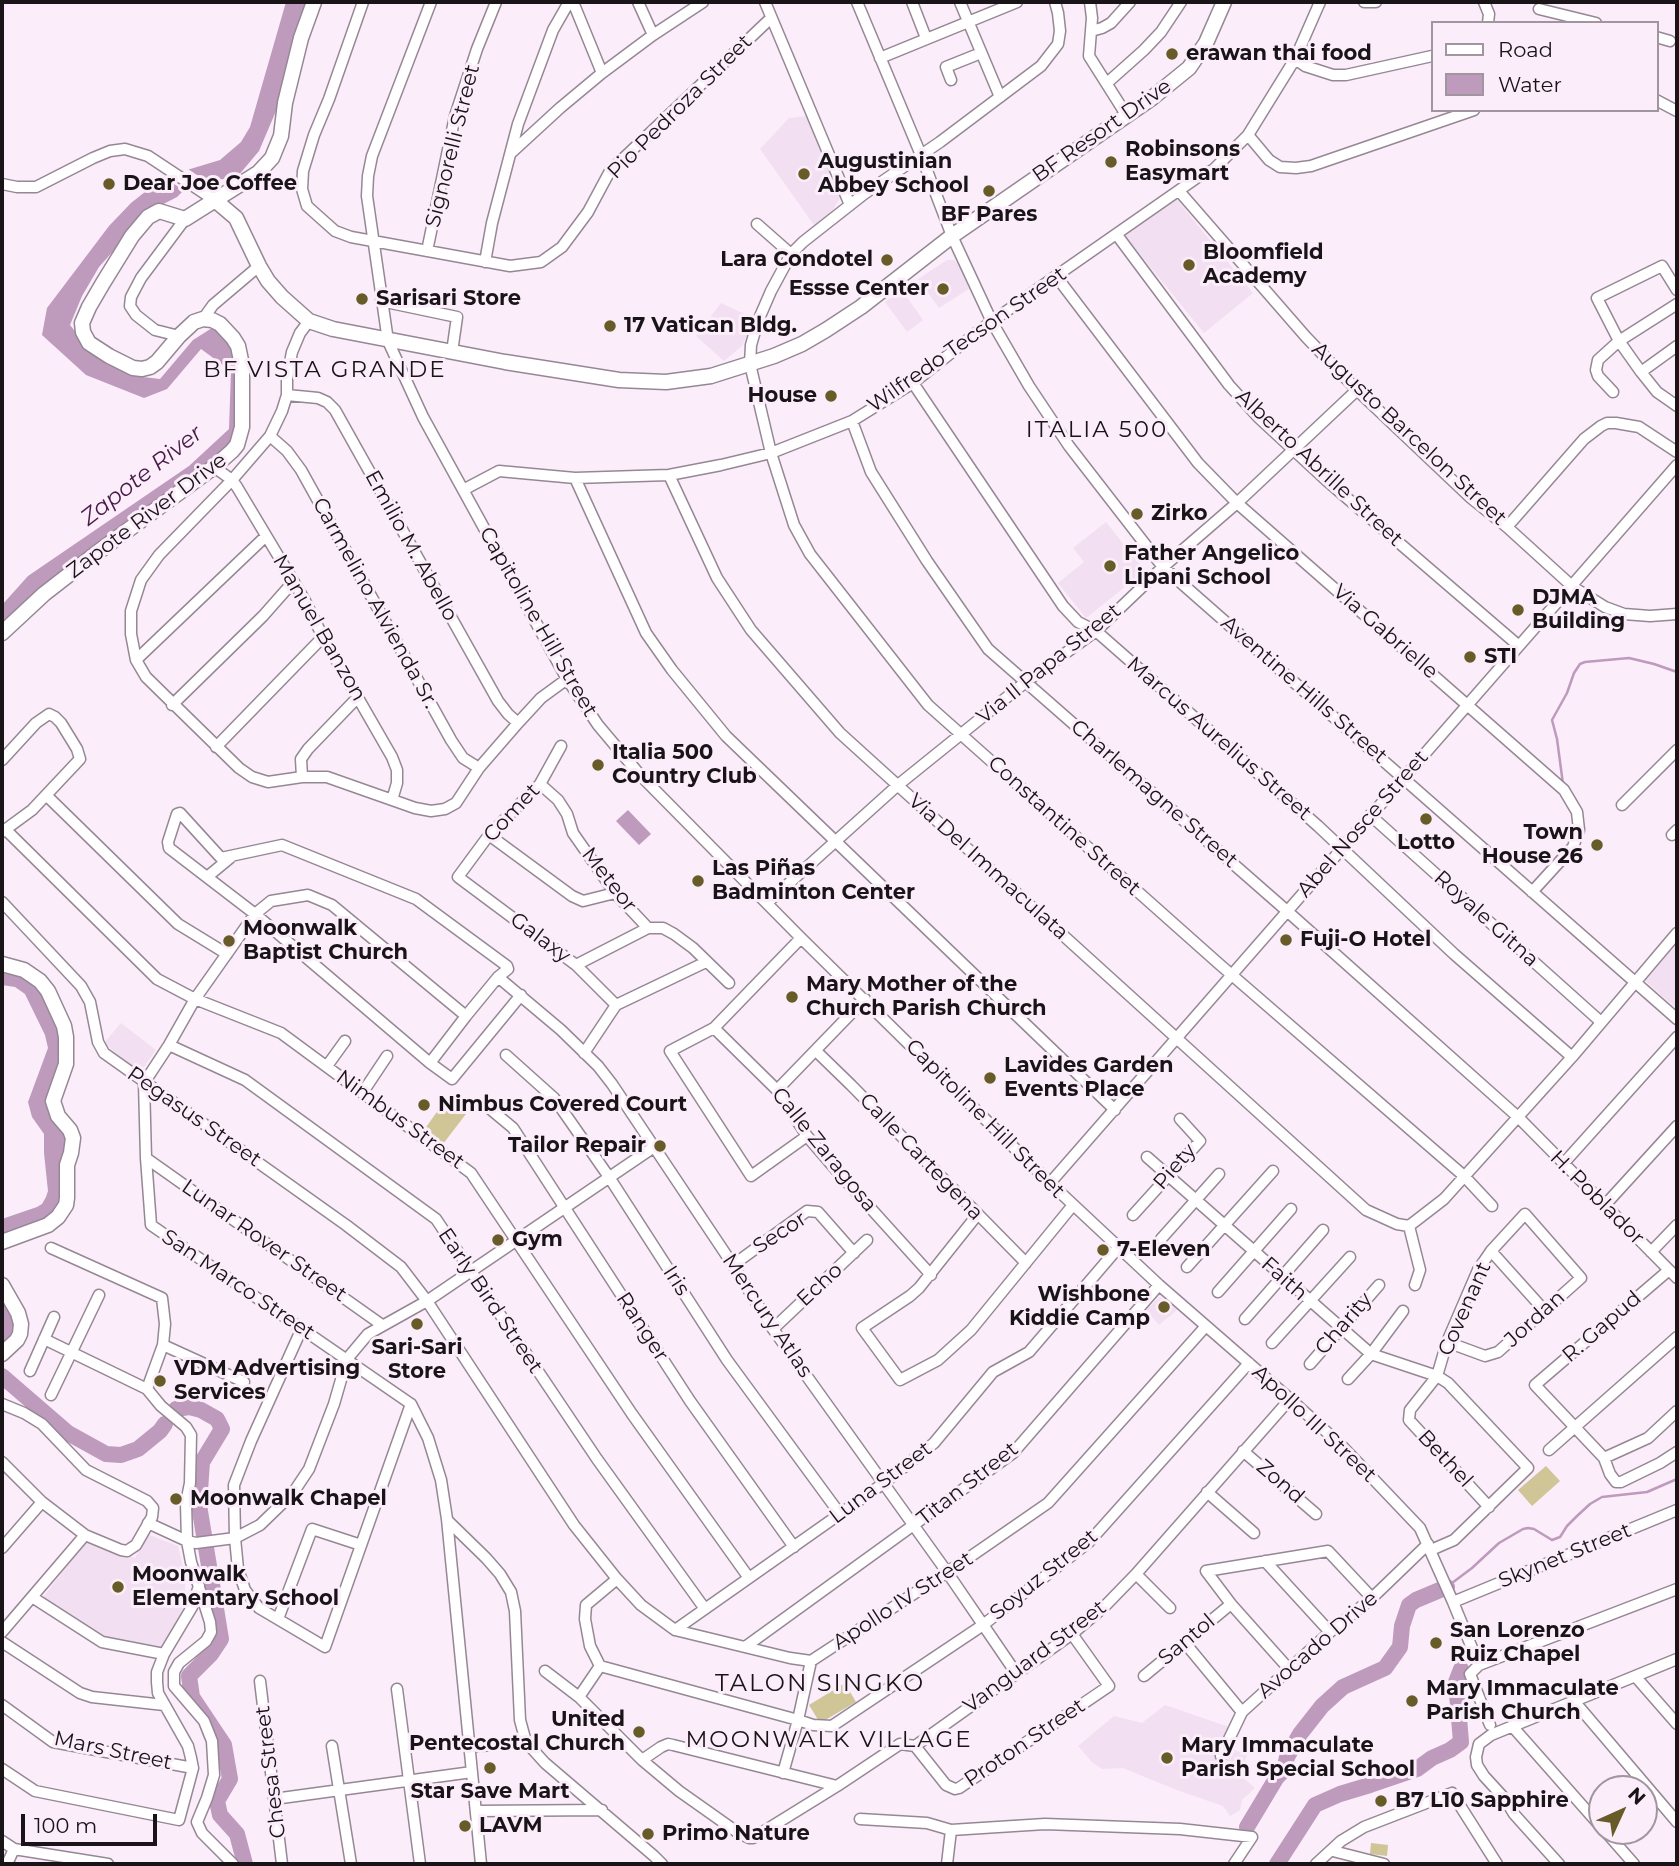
<!DOCTYPE html>
<meta charset="utf-8">
<style>
body{margin:0}
#map{position:relative;width:1679px;height:1866px;overflow:hidden;background:#fbedfa;font-family:Montserrat,sans-serif}
canvas{display:block}
.frame{position:absolute;inset:0;border:4px solid #191418;pointer-events:none}
.legend{position:absolute;left:1431px;top:21px;width:228px;height:91px;box-sizing:border-box;background:#fbedfa;border:2px solid #a196a0;margin:0;padding:9px 12px;list-style:none;font-size:21px;color:#191418}
.legend li{display:flex;align-items:center;gap:14px;height:35px}
.legend b{width:35px;border:2px solid #a196a0}
.north{position:absolute;left:1588px;top:1775px;width:70px;height:70px;box-sizing:border-box;background:#fbedfa;border:2px solid #a196a0;border-radius:50%;rotate:45deg;font-size:19px;font-weight:700;line-height:28px;text-align:center;color:#191418}
.north::after{content:'';display:block;margin:auto;width:24px;height:32px;background:#675b28;clip-path:polygon(50% 0,100% 100%,50% 72%,0 100%)}
.scale{position:absolute;left:21px;top:1814px;width:136px;height:32px;box-sizing:border-box;border:4px solid #191418;border-top:0;padding-left:9px;font-size:21px;line-height:24px;white-space:nowrap;color:#191418;-webkit-text-stroke:5px #fbedfa;paint-order:stroke}
</style>
<div id="map">
<canvas width="1679" height="1866"></canvas>
<div class="frame"></div>
<ul class="legend">
<li><b style="height:9px;background:#fff"></b>Road</li>
<li><b style="height:19px;background:#be9abd"></b>Water</li>
</ul>
<div class="north">N</div>
<div class="scale">100 m</div>
</div>
<script>
const ctx = document.querySelector('canvas').getContext('2d');
ctx.lineJoin = 'round';
function fillPath(path, color) { ctx.fillStyle = color; ctx.fill(path, 'evenodd'); }
const poly = rows => new Path2D(rows.map(r => 'M' + r).join(''));
function stroke(path, color, width, dash) { ctx.strokeStyle = color; ctx.lineWidth = width; ctx.lineCap = dash ? 'butt' : 'round'; ctx.setLineDash(dash || []); ctx.stroke(path); }
function label(font, color, halo, rows, align = 'center') {
  ctx.font = font + ' Montserrat,sans-serif'; ctx.lineWidth = 6; ctx.setLineDash([]); ctx.textBaseline = 'middle'; ctx.strokeStyle = halo; ctx.fillStyle = color; for (const [text, x, y, turn = 0] of rows) {
    ctx.save(); ctx.translate(x, y); ctx.rotate((+turn || 0) * Math.PI / 180); ctx.textAlign = isNaN(turn) ? turn : align; if (halo) ctx.strokeText(text, 0, 0); ctx.fillText(text, 0, 0); ctx.restore();
  }
}
const built = poly([
 [807,116,840,198,831,213,814,225,760,149,789,118],
 [1174,196,1253,293,1204,333,1125,236],
 [947,260,954,260,959,265,969,289,939,308,918,279],
 [902,290,923,320,907,332,885,302],
 [721,303,755,319,742,346,724,361,696,336],
 [1106,522,1145,571,1086,618,1058,583,1084,562,1073,548],
 [1677,941,1677,1009,1643,979],
 [121,1023,156,1050,144,1067,134,1069,104,1043],
 [1160,1297,1177,1310,1159,1325,1146,1310],
 [147,1534,178,1546,185,1575,185,1605,163,1647,106,1639,41,1600,86,1540,135,1558],
 [1165,1705,1232,1728,1224,1746,1247,1755,1240,1775,1255,1788,1242,1800,1240,1810,1230,1816,1223,1806,1174,1789,1123,1768,1102,1769,1092,1762,1078,1746,1114,1716,1142,1723]
]);
const green = poly([
 [449,1095,469,1110,443,1144,424,1130],
 [1546,1466,1560,1481,1532,1506,1518,1490],
 [845,1683,856,1702,820,1723,809,1705],
 [1371,1843,1388,1845,1387,1856,1370,1854]
]);
const water = poly([
 [286,2,307,2,307,7,276,111,259,151,238,176,213,181,182,192,177,197,148,212,99,267,82,296,70,325,93,354,143,377,160,379,193,340,212,328,229,340,239,366,242,397,233,445,2,629,2,605,28,576,189,466,229,429,231,371,201,349,167,389,144,398,86,375,42,335,47,308,109,226,131,203,155,184,187,170,220,160,241,142,250,127],
 [628,810,651,834,639,845,616,821],
 [2,967,26,974,46,992,65,1047,49,1107,70,1142,63,1155,60,1175,61,1198,57,1210,36,1225,16,1229,2,1238,2,1219,37,1207,42,1204,46,1197,48,1191,44,1153,44,1134,32,1117,28,1102,48,1048,45,1035,25,994,15,987,2,985],
 [2,1293,15,1313,17,1335,2,1352]
]);
const pier = poly([
 [185,167,212,185,188,193,163,177]
]);
const stream = poly([
 [1563,784,1557,739,1552,720,1567,693,1574,673,1580,664,1585,662,1629,658,1654,664,1677,672],
 [1448,1586,1472,1568,1499,1543,1523,1529,1528,1528,1534,1529,1552,1540,1560,1537,1567,1526,1577,1516,1590,1504,1602,1497,1647,1492,1677,1479]
]);
const river = poly([
 [2,1376,68,1433,106,1454,121,1455,138,1449,160,1431,165,1424],
 [174,1412,176,1409,189,1407,201,1410,217,1419,222,1429,202,1462,199,1505,221,1639,211,1654,189,1676,192,1697,224,1745,230,1779,217,1801,220,1815,237,1834,245,1864],
 [1247,1827,1277,1777,1284,1770,1287,1757,1300,1734,1322,1706,1343,1687,1385,1668,1400,1647,1402,1626,1409,1605,1416,1600,1447,1587],
 [1277,1864,1315,1805,1340,1794,1370,1785,1417,1769,1432,1758,1450,1750,1461,1742,1456,1682,1461,1669]
]);
const minor = poly([
 [363,2,329,99,314,135,303,171,302,189,307,206,335,231,351,237,510,266,541,262,562,247,588,212,610,171,771,18],
 [431,2,372,156,368,176,367,196,388,341,423,417,567,679,598,725,640,775,801,938,1050,1183,1159,1285,1290,1399,1340,1444,1420,1528,1453,1602,1479,1665],
 [573,2,602,73],
 [638,2,653,35],
 [765,2,850,205],
 [857,2,921,155,952,236,992,322,1029,386,1069,446,1155,557,1163,567,1677,1019],
 [912,2,926,38],
 [960,2,1000,97],
 [1055,2,1058,13,1060,31,1058,44,1041,66,940,142,864,194,803,242,791,254,771,291,758,321,751,345,750,364,771,453,794,525,810,554,928,705,1218,963,1464,1176,1492,1206],
 [1090,2,1092,18,1089,56,1127,116],
 [1364,2,1376,2],
 [1484,2,1489,14,1488,23],
 [1539,9,1596,23],
 [1091,31,1102,28,1111,23,1130,2],
 [1656,37,1670,41],
 [880,58,1017,2],
 [1295,59,1305,66,1333,75,1346,75,1432,56],
 [951,80,946,67,981,53],
 [1107,83,1144,50,1161,32,1181,2],
 [1656,100,1677,111],
 [1248,135,1269,160,1280,167,1296,168,1311,166,1474,110],
 [511,153,560,108,602,73,653,35,703,2],
 [2,184,17,187,36,187,93,158,110,151,125,149,148,156,216,201],
 [1179,191,1306,337,1357,390,1471,498,1507,527,1573,587,1605,607,1624,614,1650,616,1677,614],
 [757,224,791,254],
 [1117,235,1229,385,1258,417,1326,480,1519,646],
 [427,251,455,116,477,49,496,2],
 [485,262,492,223,518,124,553,30,569,2],
 [1056,276,1198,463,1237,503,1564,790,1577,812,1579,830,1573,847,1532,892],
 [1677,290,1662,266,1597,298,1619,341,1641,372,1657,392,1677,406],
 [381,301,457,317,452,352],
 [203,319,213,305,259,266],
 [309,321,300,333,292,352,287,378,287,395,282,411,270,436,232,480,159,555,141,580,131,611,131,634,136,660,146,677,239,768,252,777,268,782,302,777,327,777,415,808,431,811,445,809,456,803,479,768,518,723,541,698,567,679],
 [179,336,155,330,136,315,130,306,131,297,141,278,185,219],
 [1641,372,1677,346],
 [913,383,1063,606,1078,622,1096,631,1318,826,1454,954,1572,1057],
 [1613,392,1598,376,1596,370,1598,360,1619,341,1677,304],
 [287,395,318,398,327,402,335,410,498,701,508,714,518,723],
 [852,421,871,472,927,561,988,649,1287,911,1518,1117,1677,1278],
 [270,436,287,451,301,470,451,740,463,758,479,768],
 [214,467,232,480,237,487,304,599,323,637,392,757,397,770,397,783,392,800],
 [669,475,717,578,751,630,840,733,1366,1210,1397,1224,1409,1226,1444,1199,1572,1057,1677,933],
 [575,478,646,633,672,670,726,736,1115,1110],
 [463,490,499,471,575,478,669,475,721,465,771,453,852,421,913,383,980,330,1056,276,1198,177,1213,170,1248,135,1295,59,1320,2],
 [1507,527,1584,439,1601,426,1607,423,1616,423,1639,427,1677,452],
 [136,660,266,536],
 [172,705,263,616,293,582],
 [561,746,540,784,489,835,458,877,576,965,616,1005],
 [216,747,323,637],
 [2,760,36,723,49,714,55,717,61,723,77,749,80,759,32,810,2,832],
 [302,777,301,759,308,749,358,697],
 [540,784,558,800,567,814,573,833,615,893,648,928,663,928,674,934,693,948,729,983],
 [46,795,178,924,227,954],
 [1622,805,1677,750],
 [1370,815,1601,1022],
 [5,829,157,979,195,999,281,1033,471,1173,632,1414,749,1578],
 [489,835,572,896,583,901,615,893],
 [1672,835,1677,830],
 [207,877,230,858],
 [2,902,81,986,90,1002,98,1042,104,1053,346,1225,401,1267,427,1301,574,1525,617,1579,641,1605,675,1630,790,1658,811,1661,967,1559,1048,1503,1206,1326],
 [767,903,898,785,1027,681,1096,631,1163,567,1237,503,1357,390],
 [801,938,714,1028,670,1051,751,1176,807,1136],
 [576,965,648,928],
 [498,977,561,1030,598,1066,612,1084,733,1265,773,1329,947,1572,1016,1673],
 [466,1016,332,905,308,895,271,901,255,914,195,999,169,1045,144,1083,146,1158,151,1225,411,1404,428,1438,441,1480,447,1519,481,1864],
 [714,1028,777,1090,807,1136,837,1171,931,1275],
 [169,1045,245,1080,436,1219,597,1459,705,1609],
 [816,1051,851,1085,1026,1263],
 [584,1053,616,1005,706,962],
 [506,1055,554,1098,609,1177,727,1360,840,1514],
 [430,1063,466,1016,498,977,508,969,507,966,416,899,282,845,221,858,180,813,177,814,168,842,169,848,255,914,430,1063,452,1079,521,995],
 [327,1066,345,1041],
 [777,1090,865,999],
 [363,1092,387,1056],
 [489,1108,513,1128,690,1401,794,1547],
 [1147,1157,1371,1354,1437,1376,1448,1383,1528,1468,1454,1540,1431,1550],
 [146,1158,382,1325],
 [1563,1164,1677,1037],
 [1050,1183,1677,465],
 [1605,1205,1677,1126],
 [978,1214,919,1288,910,1296,862,1328,900,1380,938,1360,971,1330,1073,1205],
 [1133,1215,1200,1141,1180,1119],
 [1409,1226,1420,1270,1415,1285],
 [1161,1239,1219,1174],
 [51,1248,162,1298,165,1324,163,1345,147,1389,161,1406,186,1427,191,1435,190,1483,186,1503,187,1541,191,1562,210,1622,211,1632,206,1641,179,1663,174,1672,174,1686,204,1721,212,1741,214,1775,207,1798,197,1822,202,1833,233,1864],
 [1491,1251,1544,1310],
 [1651,1252,1677,1225],
 [733,1265,807,1211,818,1212,854,1253],
 [1187,1267,1273,1171],
 [1669,1270,1535,1385,1604,1458,1610,1474,1616,1482,1621,1482,1660,1463,1677,1452],
 [1218,1292,1291,1209],
 [1245,1319,1323,1230],
 [302,1328,251,1441,234,1485,235,1538,238,1569,245,1590,259,1608,325,1647,411,1404],
 [773,1329,867,1240],
 [44,1339,147,1389],
 [1447,1342,1485,1356,1498,1352,1581,1278,1525,1214,1491,1251,1478,1270,1447,1342,1437,1376,1410,1410,1409,1420,1489,1507],
 [1272,1343,1350,1257],
 [163,1345,244,1382],
 [1310,1364,1379,1285],
 [30,1371,54,1317],
 [1348,1379,1371,1354,1403,1311],
 [51,1395,99,1295],
 [2,1404,24,1413,42,1424,86,1470,147,1501,153,1508,152,1517,136,1545,127,1551,121,1550,85,1535,42,1502,2,1462],
 [1549,1450,1677,1337],
 [1243,1451,1316,1514],
 [1604,1458,1648,1438,1677,1411],
 [1207,1492,1254,1533],
 [447,1520,486,1558,500,1574,511,1592,515,1611,520,1720,526,1742,545,1763,654,1856,662,1864],
 [148,1523,187,1541,196,1543,235,1538,260,1525,293,1493,309,1469,334,1404,347,1359,368,1334,427,1301,654,1147],
 [2,1548,42,1502],
 [1265,1561,1330,1632],
 [1136,1574,1170,1608],
 [617,1579,586,1605,585,1619,590,1646,600,1666,798,1720,813,1725,832,1726,983,1625,1089,1542,1249,1363],
 [32,1597,102,1642,164,1654],
 [1453,1602,1677,1510],
 [278,1619,312,1529,361,1545],
 [675,1630,884,1483,934,1443,993,1372,1029,1352,1118,1248],
 [2,1632,85,1535],
 [2,1642,80,1693,92,1697,164,1705],
 [1185,1643,1242,1712],
 [745,1647,1013,1453,1159,1285],
 [1289,1669,1231,1604,1206,1571,1328,1551,1372,1598],
 [545,1671,579,1697,642,1760,679,1791,737,1832,749,1838,753,1838,837,1786,900,1744,915,1746,1072,1634,1104,1607,1136,1574,1290,1399],
 [1144,1676,1231,1604],
 [1635,1676,1677,1724],
 [260,1681,282,1864],
 [397,1689,420,1864],
 [579,1697,600,1666],
 [1574,1701,1677,1822],
 [2,1705,53,1742,193,1768],
 [1490,1725,1470,1674,1479,1665,1677,1589],
 [1512,1726,1602,1828],
 [332,1746,351,1864],
 [915,1746,946,1785,955,1789,959,1788,1109,1686,1072,1634],
 [469,1747,526,1742],
 [1221,1756,1242,1712,1330,1632,1372,1598,1428,1544],
 [642,1760,661,1747,668,1744,673,1745,837,1786],
 [2,1769,35,1791,179,1820,193,1768,191,1758,188,1746,158,1693,157,1682,157,1672,164,1654,192,1607,199,1586],
 [783,1773,798,1720,811,1661],
 [274,1799,472,1772],
 [476,1811,602,1810],
 [860,1819,927,1823,951,1830,1045,1824,1180,1829,1252,1837,1234,1864],
 [1605,1831,1634,1864],
 [2,1841,14,1849,108,1864],
 [1333,1851,1384,1864],
 [7,1864,14,1849],
 [947,1864,951,1830],
 [1316,1864,1341,1841,1364,1827,1452,1793,1497,1864],
 [1559,1864,1514,1814,1505,1799,1484,1776,1477,1765,1476,1757,1479,1744,1491,1735,1677,1659]
]);
const major = poly([
 [216,201,236,218,259,266,268,281,282,297,309,321,333,329,505,362,619,380,666,382,711,376,774,356,802,344,826,330,861,307,952,236,1152,98,1189,68,1206,43,1224,2],
 [2,633,44,594,98,552,214,467,232,451,237,445,242,427,242,365,238,346,233,338,220,324,212,320,203,319,194,322,179,336,157,362,150,367,142,369,133,368,109,356,89,343,83,332,82,323,89,307,103,283,132,236,148,217,159,211,185,219,258,173,272,158,281,136,285,103,301,38,314,2],
 [2,964,24,970,40,981,48,991,64,1026,66,1037,66,1064,53,1101,58,1116,70,1130,73,1138,71,1153,67,1165,67,1198,66,1205,58,1217,48,1225,2,1242],
 [2,1285,18,1313,21,1324,20,1334,17,1340,2,1354]
]);
const markers = [
 [1172,54,7,"#675b28"],
 [1111,162,7,"#675b28"],
 [804,174,7,"#675b28"],
 [109,184,7,"#675b28"],
 [989,191,7,"#675b28"],
 [887,260,7,"#675b28"],
 [1189,265,7,"#675b28"],
 [943,289,7,"#675b28"],
 [362,299,7,"#675b28"],
 [610,326,7,"#675b28"],
 [831,396,7,"#675b28"],
 [1137,514,7,"#675b28"],
 [1110,566,7,"#675b28"],
 [1518,610,7,"#675b28"],
 [1470,657,7,"#675b28"],
 [598,765,7,"#675b28"],
 [1426,819,7,"#675b28"],
 [1597,845,7,"#675b28"],
 [698,881,7,"#675b28"],
 [1286,940,7,"#675b28"],
 [229,941,7,"#675b28"],
 [792,997,7,"#675b28"],
 [990,1078,7,"#675b28"],
 [424,1105,7,"#675b28"],
 [660,1146,7,"#675b28"],
 [498,1240,7,"#675b28"],
 [1103,1250,7,"#675b28"],
 [1164,1307,7,"#675b28"],
 [417,1324,7,"#675b28"],
 [160,1381,7,"#675b28"],
 [176,1499,7,"#675b28"],
 [118,1587,7,"#675b28"],
 [1436,1643,7,"#675b28"],
 [1412,1701,7,"#675b28"],
 [639,1732,7,"#675b28"],
 [1167,1758,7,"#675b28"],
 [490,1768,7,"#675b28"],
 [1381,1801,7,"#675b28"],
 [465,1826,7,"#675b28"],
 [648,1834,7,"#675b28"]
];
const poiNames = [
 ["erawan thai food",1186,54],
 ["Robinsons",1125,150],
 ["Easymart",1125,174],
 ["Augustinian",818,162],
 ["Abbey School",818,186],
 ["Dear Joe Coffee",123,184],
 ["BF Pares",989,215,"center"],
 ["Bloomfield",1203,253],
 ["Academy",1203,277],
 ["Lara Condotel",873,260,"right"],
 ["Essse Center",929,289,"right"],
 ["Sarisari Store",376,299],
 ["17 Vatican Bldg.",624,326],
 ["House",817,396,"right"],
 ["Zirko",1151,514],
 ["Father Angelico",1124,554],
 ["Lipani School",1124,578],
 ["DJMA",1532,598],
 ["Building",1532,622],
 ["STI",1484,657],
 ["Italia 500",612,753],
 ["Country Club",612,777],
 ["Town",1583,833,"right"],
 ["House 26",1583,857,"right"],
 ["Lotto",1426,843,"center"],
 ["Las Piñas",712,869],
 ["Badminton Center",712,893],
 ["Moonwalk",243,929],
 ["Baptist Church",243,953],
 ["Fuji-O Hotel",1300,940],
 ["Mary Mother of the",806,985],
 ["Church Parish Church",806,1009],
 ["Lavides Garden",1004,1066],
 ["Events Place",1004,1090],
 ["Nimbus Covered Court",438,1105],
 ["Tailor Repair",646,1146,"right"],
 ["Gym",512,1240],
 ["7-Eleven",1117,1250],
 ["Wishbone",1150,1295,"right"],
 ["Kiddie Camp",1150,1319,"right"],
 ["Sari-Sari",417,1348,"center"],
 ["Store",417,1372,"center"],
 ["VDM Advertising",174,1369],
 ["Services",174,1393],
 ["Moonwalk Chapel",190,1499],
 ["Moonwalk",132,1575],
 ["Elementary School",132,1599],
 ["San Lorenzo",1450,1631],
 ["Ruiz Chapel",1450,1655],
 ["Mary Immaculate",1426,1689],
 ["Parish Church",1426,1713],
 ["United",625,1720,"right"],
 ["Pentecostal Church",625,1744,"right"],
 ["Mary Immaculate",1181,1746],
 ["Parish Special School",1181,1770],
 ["Star Save Mart",490,1792,"center"],
 ["B7 L10 Sapphire",1395,1801],
 ["LAVM",479,1826],
 ["Primo Nature",662,1834]
];
const streetNames = [
 ["Pio Pedroza Street",680,107,-45],
 ["BF Resort Drive",1102,131,-35],
 ["Signorelli Street",453,146,-76],
 ["Wilfredo Tecson Street",967,340,-35],
 ["Augusto Barcelon Street",1409,434,43],
 ["Alberto Abrille Street",1319,468,43],
 ["Zapote River Drive",147,516,-37],
 ["Emilio M. Abello",411,546,61],
 ["Carmelino Alvienda Sr.",375,603,61],
 ["Capitoline Hill Street",538,622,60],
 ["Manuel Banzon",319,628,60],
 ["Via Gabrielle",1385,632,41],
 ["Via Il Papa Street",1049,664,-39],
 ["Aventine Hills Street",1304,690,41],
 ["Marcus Aurelius Street",1219,739,41],
 ["Charlemagne Street",1154,794,41],
 ["Comet",512,813,-47],
 ["Abel Nosce Street",1363,824,-49],
 ["Constantine Street",1064,826,42],
 ["Via Del Immaculata",988,867,42],
 ["Meteor",609,880,52],
 ["Royale Gitna",1486,919,42],
 ["Galaxy",540,938,37],
 ["Pegasus Street",194,1117,35],
 ["Capitoline Hill Street",985,1119,45],
 ["Nimbus Street",400,1120,36],
 ["Calle Zaragosa",824,1150,51],
 ["Calle Cartegena",921,1157,46],
 ["Piety",1175,1167,-49],
 ["H. Poblador",1597,1198,45],
 ["Secor",780,1233,-33],
 ["Lunar Rover Street",264,1241,35],
 ["Faith",1284,1279,42],
 ["Iris",676,1281,57],
 ["San Marco Street",238,1285,34],
 ["Echo",820,1285,-43],
 ["Early Bird Street",490,1301,56],
 ["Covenant",1465,1309,-66],
 ["Mercury Atlas",767,1316,56],
 ["Jordan",1535,1319,-42],
 ["Charity",1344,1324,-49],
 ["Ranger",642,1327,57],
 ["R. Gapud",1602,1327,-41],
 ["Apollo III Street",1314,1424,43],
 ["Bethel",1445,1459,47],
 ["Zond",1280,1482,41],
 ["Luna Street",881,1483,-37],
 ["Titan Street",968,1484,-38],
 ["Skynet Street",1565,1556,-22],
 ["Soyuz Street",1044,1575,-39],
 ["Apollo IV Street",903,1601,-33],
 ["Santol",1187,1640,-40],
 ["Avocado Drive",1318,1645,-41],
 ["Vanguard Street",1035,1657,-37],
 ["Proton Street",1025,1743,-34],
 ["Mars Street",113,1751,12],
 ["Chesa Street",271,1772,-97]
];
const neighbourhoodNames = [
 ["BF VISTA GRANDE",325,370],
 ["ITALIA 500",1097,430],
 ["MOONWALK VILLAGE",829,1740]
];
const waterNames = [
 ["Zapote River",142,476,-38]
];
const quarterNames = [
 ["TALON SINGKO",820,1684]
];
fillPath(built, '#f3dff2');
fillPath(green, '#d0c597');
fillPath(water, '#be9abd');
fillPath(pier, '#fbedfa');
stroke(stream, '#be9abd', 2.5);
stroke(river, '#be9abd', 16);
stroke(minor, '#958894', 13);
stroke(major, '#958894', 17);
stroke(minor, '#fff', 10);
stroke(major, '#fff', 14);
for (const [x, y, r, color] of markers) { const dot = new Path2D(); dot.arc(x, y, r, 0, 2 * Math.PI); ctx.fillStyle = color; ctx.fill(dot); stroke(dot, '#fbedfa', 2.5); }
label('bold 21px', '#191418', '#fbedfa', poiNames, 'left');
label('21px', '#191418', '#fbedfa', streetNames);
ctx.letterSpacing = '2px';
label('23px', '#191418', '#fbedfa', neighbourhoodNames);
ctx.letterSpacing = '0px';
label('italic 23px', '#471b48', '#fbedfa', waterNames);
ctx.letterSpacing = '2px';
label('24px', '#191418', '#fbedfa', quarterNames);
ctx.letterSpacing = '0px';
</script>
